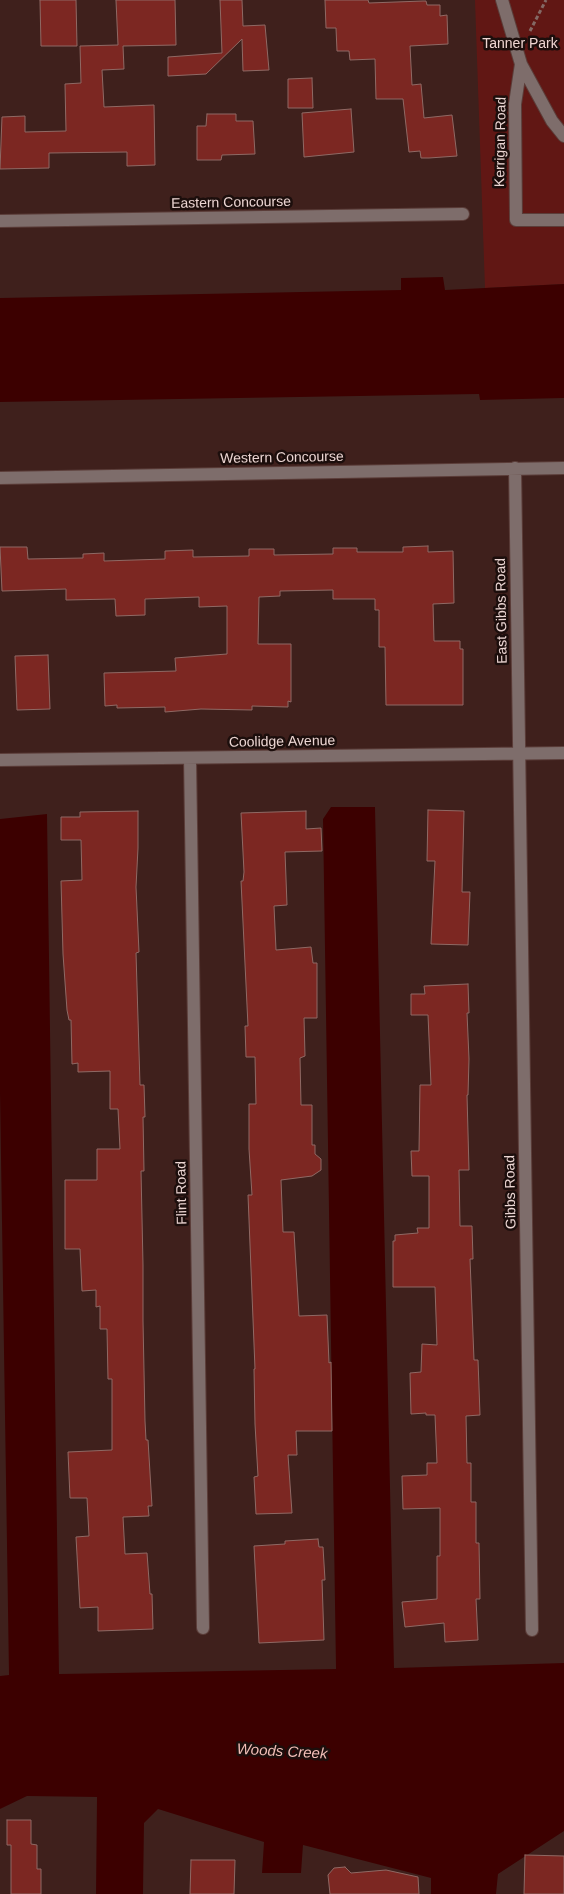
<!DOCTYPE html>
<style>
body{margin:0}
canvas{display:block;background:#3f201c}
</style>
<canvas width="564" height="1894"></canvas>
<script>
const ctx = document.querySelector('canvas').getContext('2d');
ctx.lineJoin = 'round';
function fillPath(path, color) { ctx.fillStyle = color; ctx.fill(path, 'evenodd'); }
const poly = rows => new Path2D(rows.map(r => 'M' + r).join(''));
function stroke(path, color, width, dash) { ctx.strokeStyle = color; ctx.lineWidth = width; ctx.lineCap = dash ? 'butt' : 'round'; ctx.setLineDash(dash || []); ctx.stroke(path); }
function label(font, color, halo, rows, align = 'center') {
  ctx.font = font + ' Arial,sans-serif'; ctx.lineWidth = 5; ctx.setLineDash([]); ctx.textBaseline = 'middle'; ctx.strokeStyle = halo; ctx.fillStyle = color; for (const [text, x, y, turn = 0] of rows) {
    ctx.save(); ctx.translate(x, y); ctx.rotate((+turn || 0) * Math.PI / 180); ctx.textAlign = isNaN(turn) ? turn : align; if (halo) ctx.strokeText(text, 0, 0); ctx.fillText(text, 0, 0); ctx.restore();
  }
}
const green = poly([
 [475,0,564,0,564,284,485,288]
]);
const water = poly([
 [443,277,445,290,564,284,564,398,480,400,479,394,0,402,0,298,401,290,401,278],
 [331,807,375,807,394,1668,564,1663,564,1831,498,1874,496,1894,431,1894,431,1878,303,1845,301,1873,262,1873,264,1842,158,1809,144,1823,143,1894,96,1894,97,1797,27,1796,0,1809,0,1676,9,1675,0,1093,0,819,47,814,59,1674,336,1669,323,819]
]);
const building = poly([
 [40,0,76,0,77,46,41,46,40,0],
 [116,0,175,0,176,45,123,46,124,69,102,70,104,107,154,105,155,165,127,166,127,152,49,153,49,168,0,169,2,117,25,116,25,132,66,131,65,84,81,83,80,46,118,45,116,0],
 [220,0,242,0,243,26,265,25,269,70,243,71,242,39,206,74,168,76,168,57,222,53,220,0],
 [325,0,368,0,369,3,423,1,426,1,427,5,440,5,440,16,447,15,448,44,410,46,412,85,421,84,424,118,452,115,457,156,429,158,421,158,420,151,409,152,403,99,376,99,375,59,350,60,349,51,337,51,336,28,326,28,325,0],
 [312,78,313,108,288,108,288,79,312,78],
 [351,109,354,152,304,157,302,113,351,109],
 [207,114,236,114,236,121,253,121,255,154,222,155,221,160,197,160,197,126,206,126,207,114],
 [428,546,428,552,453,551,454,603,433,604,434,641,460,641,460,649,463,649,463,705,386,705,385,647,379,647,379,610,375,610,375,599,333,599,333,590,280,591,280,596,259,597,258,644,291,644,291,702,288,701,288,707,252,706,252,710,201,709,165,712,165,707,117,708,117,705,105,706,104,673,176,671,175,658,227,654,227,606,199,607,199,597,145,599,145,615,116,616,115,599,66,600,66,589,2,591,0,547,27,547,28,559,83,558,83,554,104,553,104,561,165,559,165,551,193,550,193,557,249,556,249,549,274,549,274,555,333,554,333,548,357,548,357,552,403,552,403,547,428,546],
 [48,655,50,709,17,710,15,656,48,655],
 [428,810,464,811,462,892,470,892,468,945,431,944,435,861,427,861,428,810],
 [138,811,138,848,136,887,139,952,136,953,140,1085,144,1085,145,1117,143,1117,144,1171,141,1171,143,1265,143,1321,145,1421,146,1440,148,1440,152,1506,148,1506,149,1516,123,1517,125,1554,147,1553,150,1594,152,1594,153,1629,98,1631,98,1607,80,1608,76,1537,89,1536,87,1498,70,1498,68,1452,112,1450,112,1379,108,1379,107,1329,100,1329,100,1306,96,1307,96,1290,82,1291,80,1249,65,1249,65,1180,97,1180,97,1149,120,1149,118,1109,110,1109,110,1071,78,1072,78,1063,72,1064,71,1020,69,1020,67,1010,63,954,61,881,82,880,81,840,61,840,61,817,80,817,80,812,138,811],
 [306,811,306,829,321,828,322,851,285,852,287,905,274,906,276,950,311,947,313,963,317,963,317,1018,304,1018,305,1056,300,1058,301,1105,312,1105,312,1145,315,1145,315,1154,321,1159,321,1170,312,1176,281,1180,283,1232,294,1232,299,1316,327,1315,329,1363,331,1362,332,1431,296,1431,297,1455,288,1455,292,1513,256,1514,254,1477,258,1476,255,1424,254,1369,255,1369,248,1195,252,1195,249,1149,249,1104,256,1104,255,1057,246,1057,245,1026,248,1026,241,881,243,881,244,872,241,813,306,811],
 [468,984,469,1013,467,1013,469,1059,468,1095,467,1095,469,1170,459,1170,460,1226,472,1226,473,1259,470,1259,474,1360,478,1360,480,1415,466,1416,467,1463,471,1463,471,1502,476,1502,476,1543,479,1543,480,1599,476,1599,478,1640,445,1642,444,1623,405,1627,402,1602,437,1599,437,1556,440,1556,440,1508,403,1509,402,1476,427,1475,427,1463,437,1463,435,1415,426,1415,426,1413,411,1414,410,1373,421,1372,422,1344,437,1345,435,1287,393,1287,393,1241,395,1241,395,1235,418,1233,417,1228,429,1228,429,1176,412,1176,411,1151,419,1151,420,1085,431,1085,428,1015,411,1015,411,994,425,994,424,986,468,984],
 [318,1539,319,1547,323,1547,325,1580,322,1580,324,1640,259,1643,254,1546,285,1544,285,1541,318,1539],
 [7,1820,31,1820,31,1844,37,1845,37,1869,41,1869,41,1894,11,1894,11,1845,7,1845,7,1820],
 [525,1855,564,1856,564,1894,524,1894,525,1855],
 [191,1860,235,1860,234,1894,190,1894,191,1860],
 [345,1867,351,1873,386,1870,418,1877,419,1894,330,1894,328,1875,334,1868,345,1867]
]);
const path = poly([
 [530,31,546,0]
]);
const minor = poly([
 [502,0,521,64,515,104,516,220,564,220],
 [521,64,552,121,564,136],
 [0,221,463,214],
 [515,468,532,1630],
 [0,478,564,468],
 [190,758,203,1628],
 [0,760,564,753]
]);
const parkNames = [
 ["Tanner Park",520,44]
];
const streetNames = [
 ["Kerrigan Road",501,142,-89],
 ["Eastern Concourse",231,203,-1],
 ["Western Concourse",282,458,-1],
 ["East Gibbs Road",502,611,-91],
 ["Coolidge Avenue",282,742,-1],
 ["Gibbs Road",511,1192,-91],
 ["Flint Road",182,1193,-91]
];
const waterNames = [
 ["Woods Creek",282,1752,3]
];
fillPath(green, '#611714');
fillPath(water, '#3c0000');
fillPath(building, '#7c2722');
stroke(building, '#8f6964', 1);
stroke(minor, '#5b3d39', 14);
stroke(path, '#846965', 3, [4, 2.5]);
stroke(minor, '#7e6d6b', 12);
label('14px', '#f0d6d2', '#1c0e0c', parkNames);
label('14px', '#ecd6d3', '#1c0e0c', streetNames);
label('italic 15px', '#f0bdb6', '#1c0e0c', waterNames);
</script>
